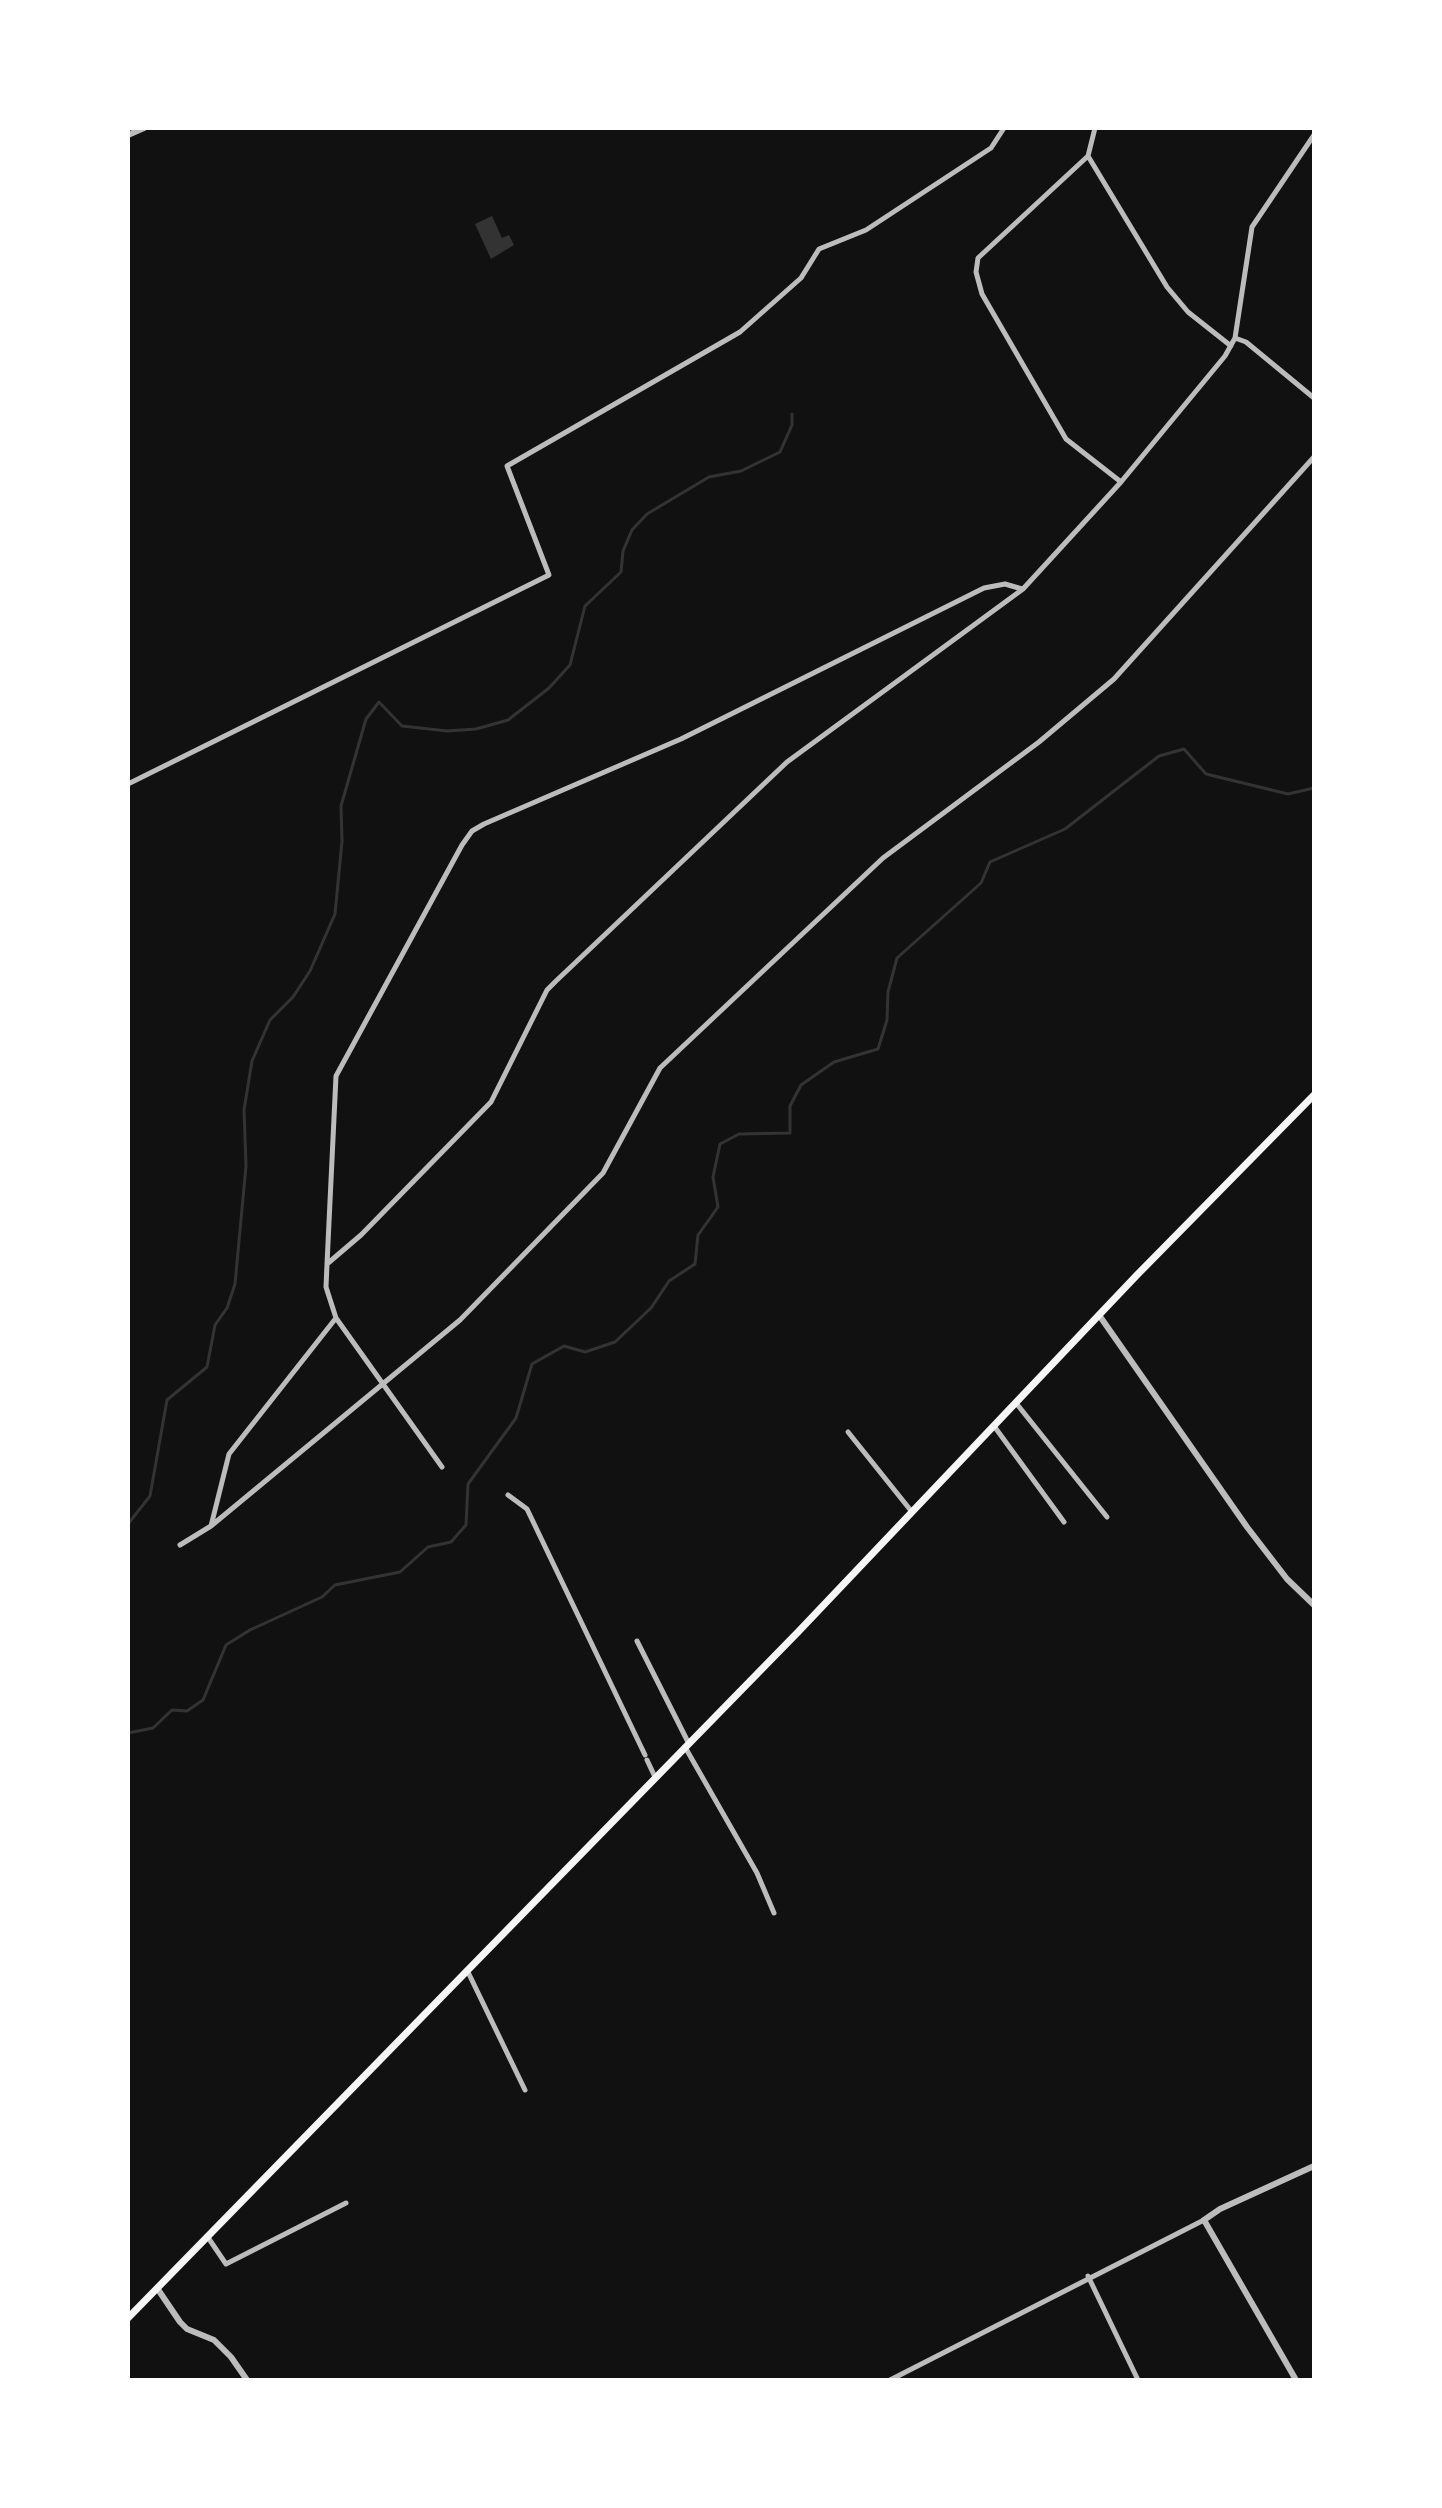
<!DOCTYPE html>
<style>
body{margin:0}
#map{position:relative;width:1442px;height:2508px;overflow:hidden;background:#111;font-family:Overpass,sans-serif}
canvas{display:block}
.frame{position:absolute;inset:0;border:130px solid #fff;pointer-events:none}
</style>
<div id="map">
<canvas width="1442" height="2508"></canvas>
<div class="frame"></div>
</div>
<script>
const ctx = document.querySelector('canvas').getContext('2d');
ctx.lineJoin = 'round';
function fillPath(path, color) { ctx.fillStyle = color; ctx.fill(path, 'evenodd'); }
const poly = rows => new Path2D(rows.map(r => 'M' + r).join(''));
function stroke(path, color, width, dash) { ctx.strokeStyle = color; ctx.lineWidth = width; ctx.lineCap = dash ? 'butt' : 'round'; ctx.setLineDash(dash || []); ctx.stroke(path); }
const water = poly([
 [492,216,502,238,509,235,514,245,491,259,475,224]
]);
const stream = poly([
 [128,1524,150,1496,167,1400,207,1367,215,1325,227,1308,235,1284,246,1166,244,1110,252,1061,270,1020,293,997,310,971,335,914,342,841,341,806,366,719,379,702,402,726,447,731,476,729,508,720,549,688,570,665,585,606,621,572,623,551,632,530,647,514,709,477,741,471,780,452,792,425,792,414],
 [128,1733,153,1728,172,1710,187,1711,203,1700,226,1645,250,1630,322,1597,335,1585,400,1572,428,1547,451,1542,466,1525,468,1484,516,1418,532,1364,564,1346,585,1352,615,1342,651,1308,669,1281,695,1264,698,1235,718,1207,713,1177,720,1144,739,1134,790,1133,790,1106,801,1085,834,1062,878,1049,887,1020,888,992,897,958,981,883,990,862,1065,829,1159,756,1184,749,1206,774,1288,794,1314,788]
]);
const minor = poly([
 [1095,128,1088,156,978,258,976,272,982,294,1066,439,1121,482],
 [1088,156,1167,287,1188,312,1231,346],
 [1235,338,1246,342,1314,398],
 [128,784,549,575,507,466,740,332,801,278,819,249,866,230,991,148,1004,128],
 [327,1264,361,1235,491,1102,547,990,556,981,787,762,1023,589,1121,482,1225,356,1235,338,1252,227,1314,135],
 [1016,1403,1107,1517],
 [994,1426,1064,1522],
 [848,1432,912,1512],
 [442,1467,336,1318,326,1287,327,1264,336,1076,462,845,472,831,484,824,681,739,984,588,1005,584,1022,589],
 [508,1495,527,1509,645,1755],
 [211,1526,229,1454,336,1318],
 [180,1545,211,1526,460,1320,603,1173,660,1068,883,858,1039,742,1114,679,1314,457],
 [637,1641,688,1742],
 [685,1747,757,1873,774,1913],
 [647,1760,655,1777],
 [467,1970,525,2090],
 [207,2236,226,2264,346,2203],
 [1088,2276,1138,2380],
 [890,2380,1204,2220]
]);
const tertiary = poly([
 [128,135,144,128],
 [1099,1315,1247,1527,1287,1579,1314,1605],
 [157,2288,180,2322,187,2329,214,2340,231,2357,247,2380],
 [1296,2380,1204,2220,1220,2209,1314,2166]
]);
const secondary = poly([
 [128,2318,799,1631,1136,1276,1314,1095]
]);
fillPath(water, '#333');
stroke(stream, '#333', 3);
stroke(minor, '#bcbcbc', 5);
stroke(tertiary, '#bcbcbc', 6);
stroke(secondary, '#f5f5f5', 7);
</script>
